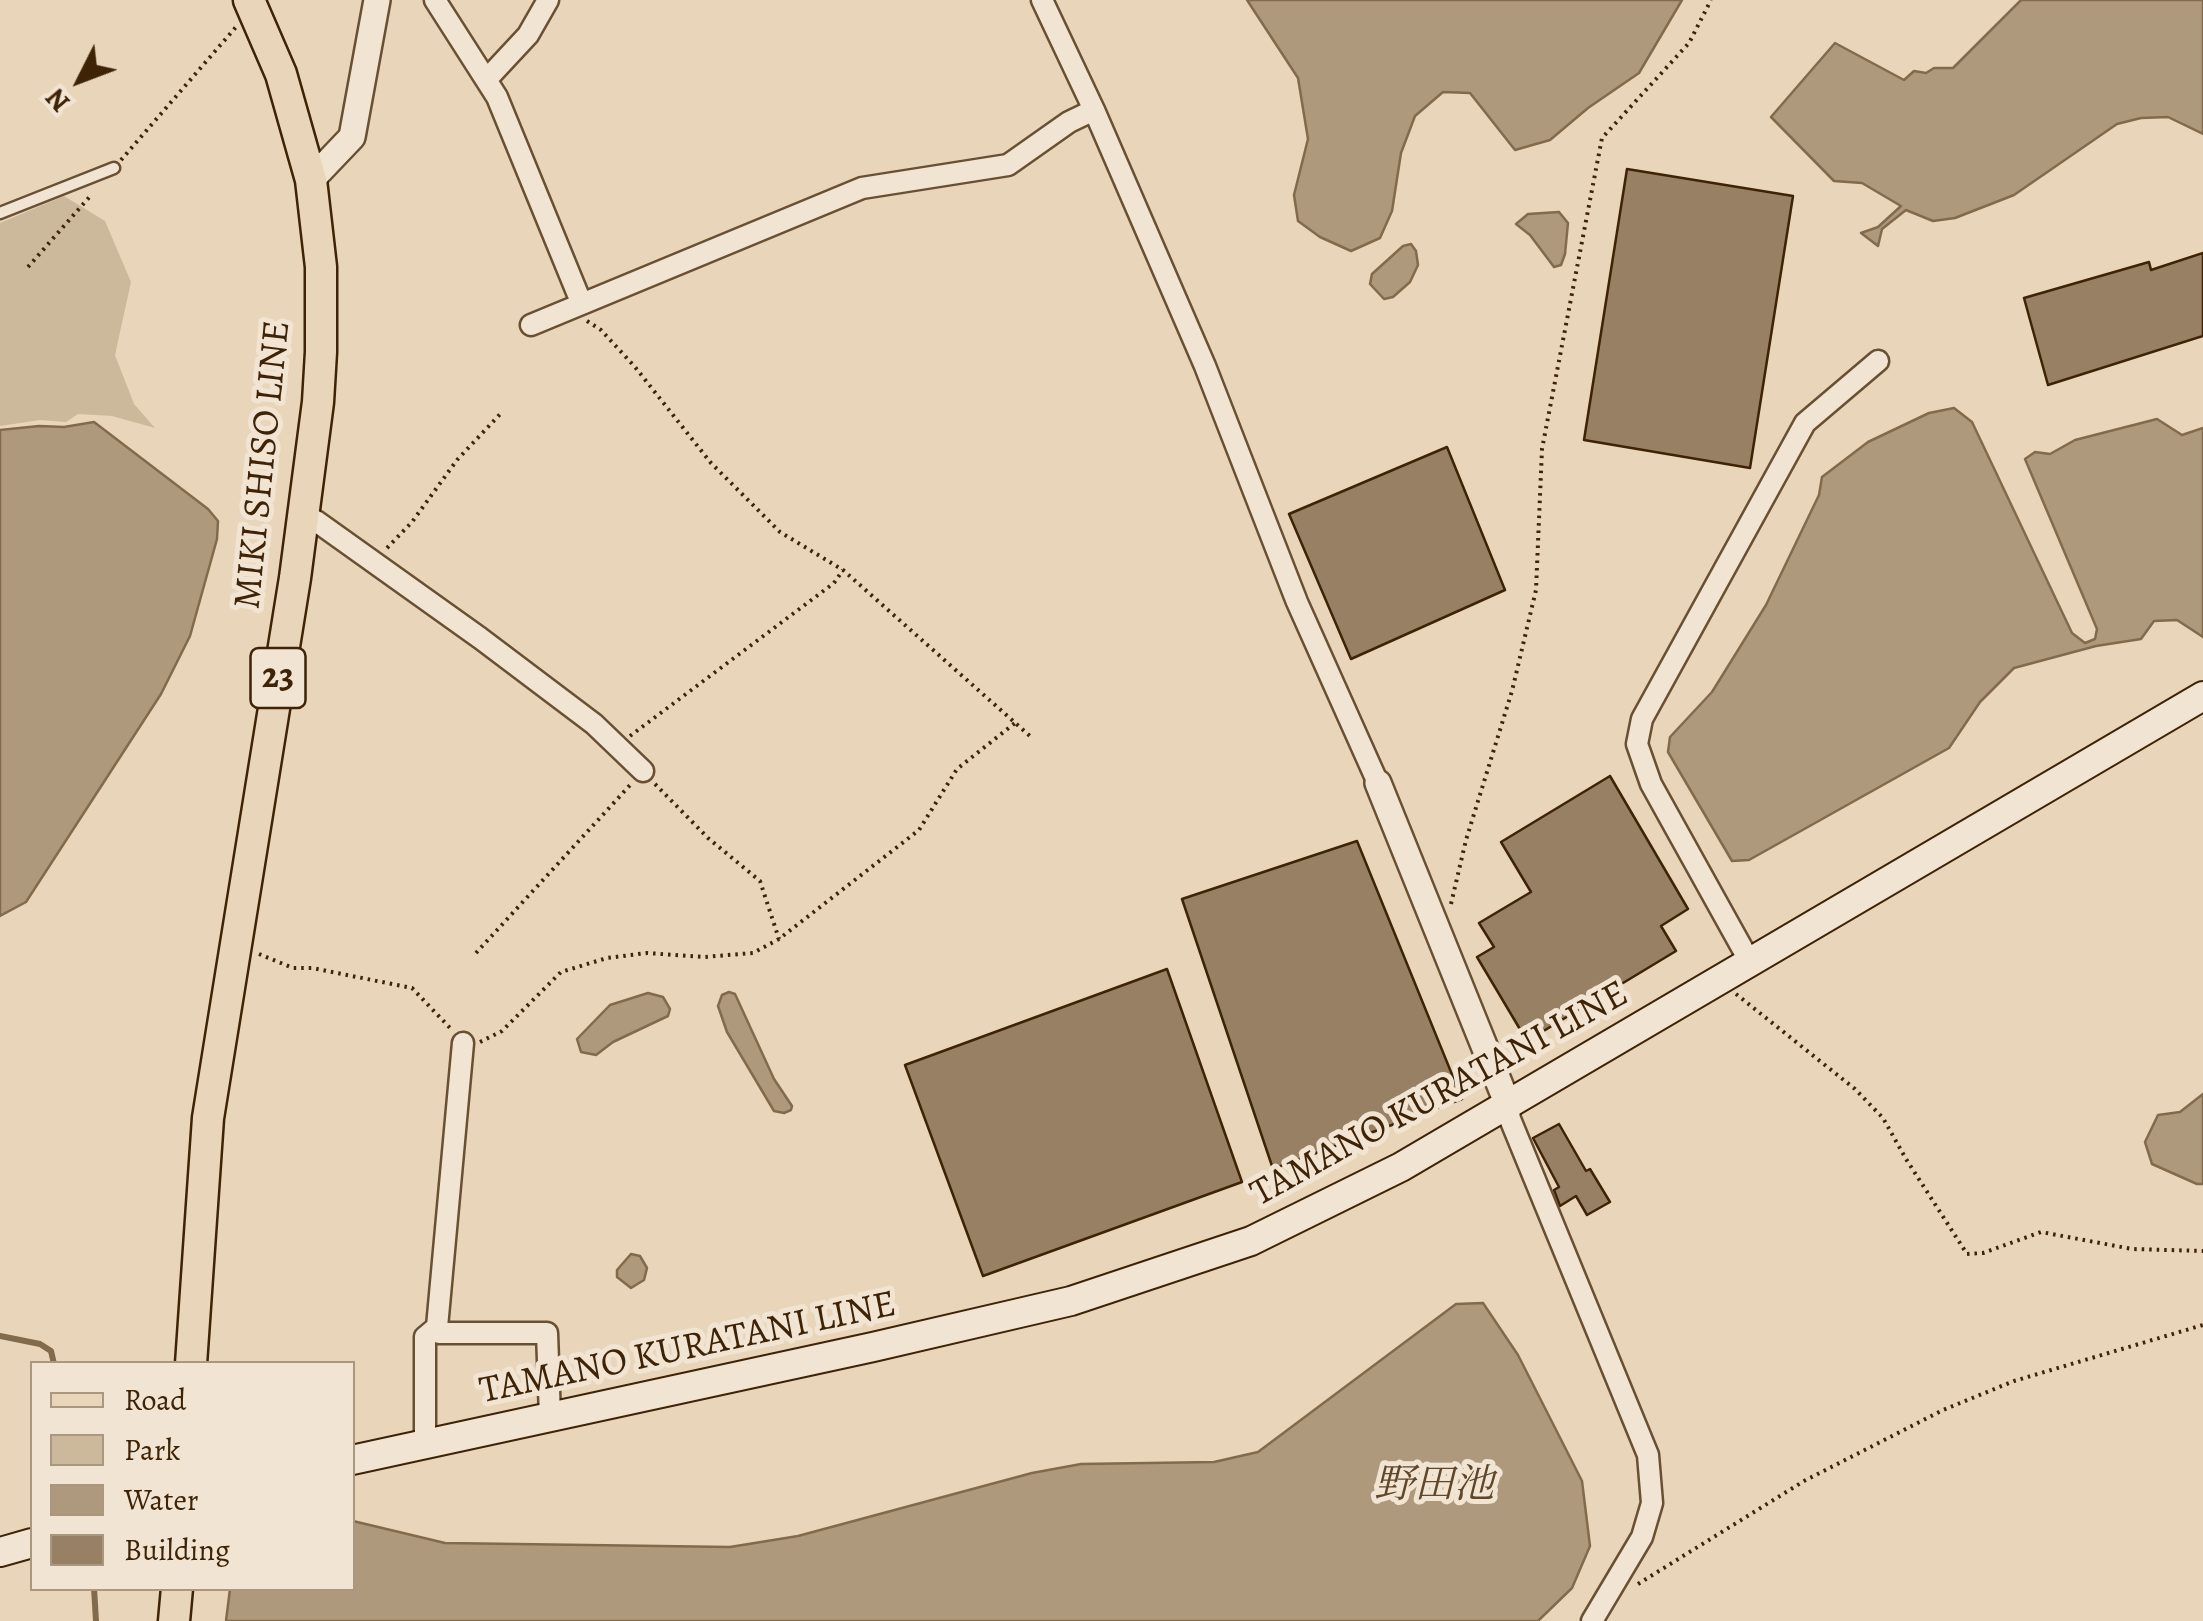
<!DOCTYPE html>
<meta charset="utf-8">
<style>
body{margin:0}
#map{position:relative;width:2203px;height:1621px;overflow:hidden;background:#e9d6ba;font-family:Alegreya,serif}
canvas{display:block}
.legend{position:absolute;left:30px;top:1361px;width:325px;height:230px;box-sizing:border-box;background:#f1e4d2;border:2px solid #a99780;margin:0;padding:12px 18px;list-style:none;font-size:30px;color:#3e2306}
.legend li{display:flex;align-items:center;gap:20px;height:50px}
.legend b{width:50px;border:2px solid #a99780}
.north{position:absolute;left:30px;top:30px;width:100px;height:100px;-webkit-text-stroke:8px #f1e4d2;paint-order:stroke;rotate:228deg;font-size:28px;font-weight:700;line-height:40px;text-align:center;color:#3e2306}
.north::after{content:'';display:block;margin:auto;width:35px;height:45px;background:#3e2306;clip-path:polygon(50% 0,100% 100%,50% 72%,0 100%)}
</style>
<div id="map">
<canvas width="2203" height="1621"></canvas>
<ul class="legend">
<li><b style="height:12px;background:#e9d6ba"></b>Road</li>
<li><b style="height:28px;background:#ccb89b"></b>Park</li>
<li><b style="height:28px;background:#af997d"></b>Water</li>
<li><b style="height:28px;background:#978064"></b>Building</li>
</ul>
<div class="north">N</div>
</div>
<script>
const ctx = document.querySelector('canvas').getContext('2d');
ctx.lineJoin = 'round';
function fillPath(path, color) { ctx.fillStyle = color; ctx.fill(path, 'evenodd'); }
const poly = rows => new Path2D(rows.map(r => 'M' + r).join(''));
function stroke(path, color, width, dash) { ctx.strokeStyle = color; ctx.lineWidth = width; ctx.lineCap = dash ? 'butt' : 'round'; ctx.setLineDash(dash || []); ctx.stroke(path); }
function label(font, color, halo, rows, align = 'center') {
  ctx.font = font + ' Alegreya,"Noto Serif JP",serif'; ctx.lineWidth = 10; ctx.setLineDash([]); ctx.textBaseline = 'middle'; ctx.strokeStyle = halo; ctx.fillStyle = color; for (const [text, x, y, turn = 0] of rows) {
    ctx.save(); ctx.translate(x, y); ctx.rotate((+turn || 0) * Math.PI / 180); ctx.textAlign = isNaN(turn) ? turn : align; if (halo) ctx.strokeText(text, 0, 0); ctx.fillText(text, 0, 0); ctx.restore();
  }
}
const green = poly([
 [64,196,105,221,131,282,115,355,134,404,155,428,112,416,78,414,66,422,40,420,0,426,0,223]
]);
const water = poly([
 [1247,0,1682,0,1639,73,1588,108,1550,140,1515,150,1470,93,1443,92,1415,116,1401,153,1392,211,1380,238,1351,251,1320,237,1298,221,1294,195,1308,139,1298,78,1247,0],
 [2021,0,2203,0,2203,134,2168,117,2141,118,2117,124,2014,195,1955,218,1933,221,1906,210,1882,229,1878,246,1861,233,1878,227,1901,206,1862,183,1834,181,1771,117,1835,43,1904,80,1914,71,1926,73,1934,68,1953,68,2021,0],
 [1559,212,1568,223,1565,254,1561,265,1554,267,1530,235,1516,224,1528,214,1559,212],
 [1411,244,1416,251,1418,265,1410,282,1393,297,1384,299,1370,284,1372,274,1403,246,1411,244],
 [1954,408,1972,422,2072,633,2085,643,2095,639,2097,629,2025,459,2035,452,2050,454,2075,440,2157,419,2182,435,2203,428,2203,637,2177,620,2154,621,2141,639,2096,646,2014,668,1980,702,1949,748,1749,860,1732,861,1668,752,1670,737,1712,692,1766,605,1819,495,1822,477,1868,442,1929,413,1954,408],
 [94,422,208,509,218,521,217,539,190,636,161,694,26,902,0,916,0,430,39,426,64,427,94,422],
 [729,992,735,994,774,1079,792,1106,791,1110,784,1113,774,1111,727,1032,718,1006,722,995,729,992],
 [648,993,663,997,670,1009,668,1016,613,1042,596,1055,581,1052,577,1039,610,1005,648,993],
 [2203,1094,2203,1184,2197,1184,2152,1164,2145,1142,2158,1115,2180,1112,2203,1094],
 [631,1254,640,1256,647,1268,644,1280,631,1288,617,1277,617,1270,631,1254],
 [1483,1303,1518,1355,1582,1481,1590,1546,1572,1588,1538,1621,226,1621,230,1589,352,1588,353,1521,445,1543,730,1547,798,1536,1032,1473,1081,1464,1214,1462,1258,1452,1456,1304,1483,1303]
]);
const stream = poly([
 [0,1336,40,1344,51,1351,54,1364],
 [94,1588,96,1621]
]);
const building = poly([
 [1627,169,1793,196,1750,468,1584,440,1627,169],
 [2203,253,2203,336,2048,385,2024,298,2149,262,2151,270,2203,253],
 [1447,447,1505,590,1351,659,1289,514,1447,447],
 [1610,776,1688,909,1661,926,1676,951,1527,1041,1477,957,1494,947,1479,923,1531,892,1501,842,1610,776],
 [1357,841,1462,1099,1273,1169,1182,899,1357,841],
 [1167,969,1242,1182,983,1276,905,1065,1167,969],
 [1559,1124,1586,1171,1590,1169,1610,1202,1587,1215,1576,1196,1560,1206,1554,1190,1559,1187,1533,1138,1559,1124]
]);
const path = poly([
 [121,160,236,27],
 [28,267,92,194],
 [587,321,601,330,635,367,711,463,780,532,843,570,1030,736],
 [387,548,412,522,457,460,503,411],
 [630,736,834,583,843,570],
 [655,784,708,838,760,881,779,939],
 [1451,904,1466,840,1512,691,1536,590,1542,449,1602,138,1689,43,1711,0],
 [476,953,632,783],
 [259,954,293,968,312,968,412,988,452,1030],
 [1736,994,1855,1089,1883,1118,1906,1159,1967,1254,1983,1253,2041,1232,2132,1249,2203,1251],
 [480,1042,502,1031,561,972,607,958,647,953,704,957,753,953,779,939,919,830,957,769,1015,723],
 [1638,1584,1804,1481,1943,1410,2014,1381,2203,1325]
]);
const service = poly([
 [0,213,114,168]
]);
const minor = poly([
 [435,0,497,97,581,302],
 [1042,0,1094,110,1205,366,1297,602,1378,783],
 [487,79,528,35,548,0],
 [531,325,862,188,1008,165,1069,122,1094,110],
 [301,521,316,521,480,638,594,724,643,771],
 [1751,964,1651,784,1637,744,1642,719,1805,423,1878,361],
 [1508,1105,1510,1119,1648,1455,1652,1503,1642,1537,1592,1621],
 [434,1330,439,1333,547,1333,550,1417],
 [425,1445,425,1337,437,1327,463,1043]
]);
const tertiary = poly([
 [311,180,352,137,377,0],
 [1378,783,1508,1105]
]);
const secondary = poly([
 [352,1460,873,1347,1071,1301,1251,1241,1401,1167,2203,696],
 [0,1552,32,1543]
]);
const primary = poly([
 [191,1364,208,1118,295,578,318,402,321,352,321,267,311,180,281,74,249,0],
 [174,1621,177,1588]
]);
const shields = [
 [278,678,55]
];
const shieldNames = [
 ["23",278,678]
];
const streetNames = [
 ["MIKI SHISO LINE",264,465,-84],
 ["TAMANO KURATANI LINE",1440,1095,-29],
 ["TAMANO KURATANI LINE",688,1349,-12]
];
const waterNames = [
 ["野田池",1434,1487]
];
fillPath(green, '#ccb89b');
fillPath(water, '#af997d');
stroke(water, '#826a4d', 2.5);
stroke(stream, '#826a4d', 6);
fillPath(building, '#978064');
stroke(building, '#3e2306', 2.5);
stroke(service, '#695033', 15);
stroke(minor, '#695033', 25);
stroke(tertiary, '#695033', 30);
stroke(secondary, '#3e2306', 32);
stroke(primary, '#3e2306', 35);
stroke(path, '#3e2306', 4, [2.5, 5]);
stroke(service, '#f1e4d2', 10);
stroke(minor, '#f1e4d2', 20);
stroke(tertiary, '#f1e4d2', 25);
stroke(secondary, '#f1e4d2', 28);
stroke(primary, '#e9d6ba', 30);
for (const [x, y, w] of shields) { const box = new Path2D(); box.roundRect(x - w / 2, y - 30, w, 60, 8); ctx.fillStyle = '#f1e4d2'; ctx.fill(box); stroke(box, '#3e2306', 2.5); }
label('bold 35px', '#3e2306', null, shieldNames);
label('38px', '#3e2306', '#f1e4d2', streetNames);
label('italic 40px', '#60462a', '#f1e4d2', waterNames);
</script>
